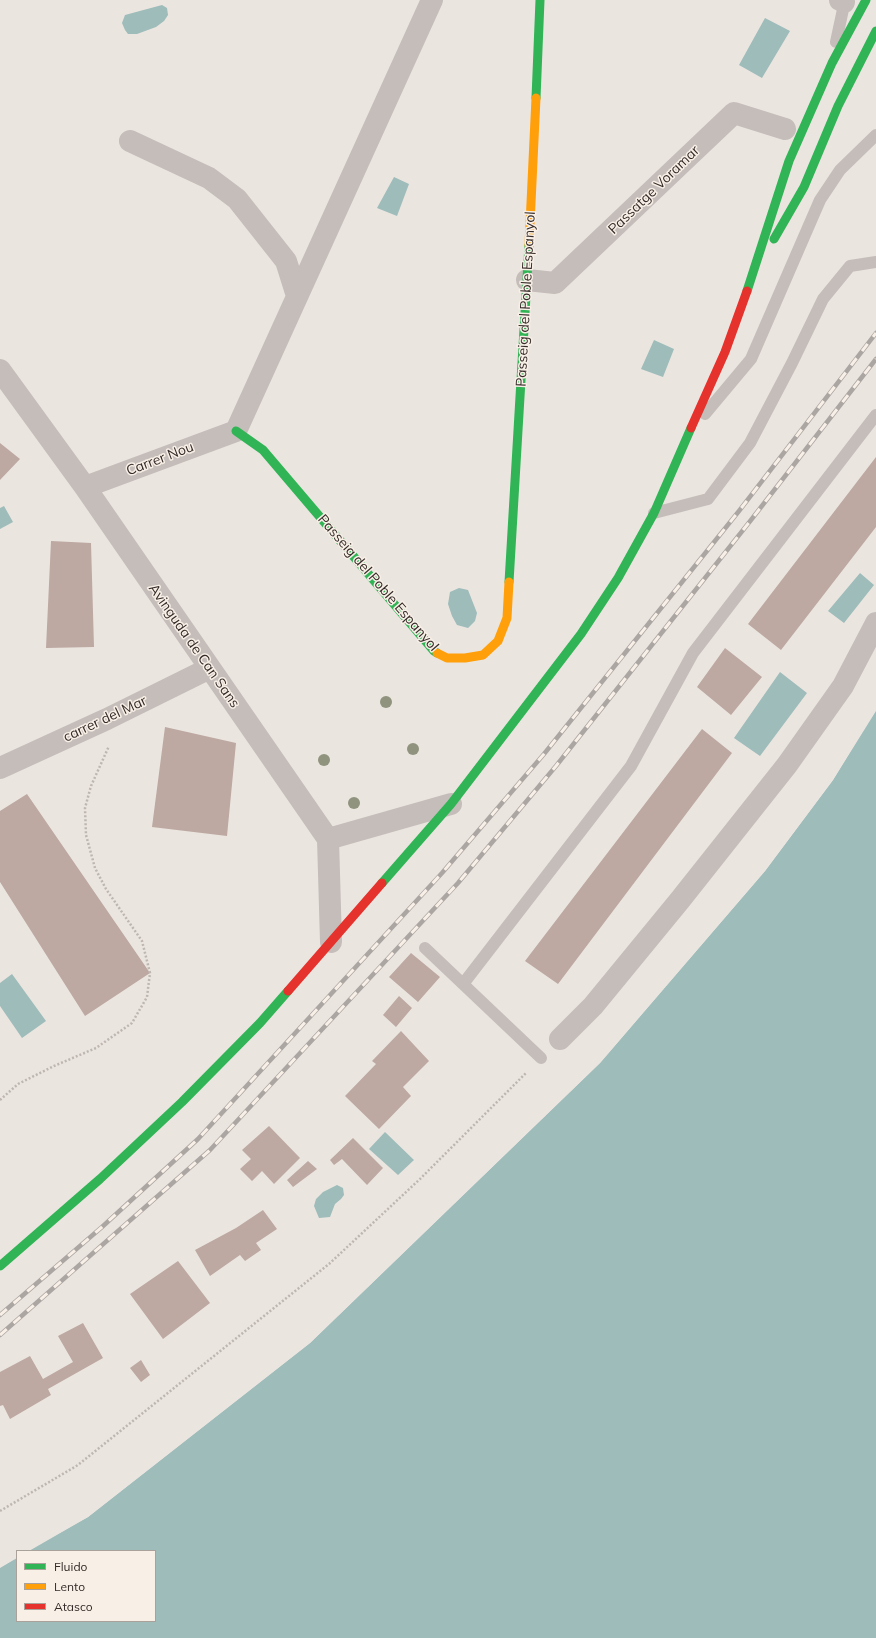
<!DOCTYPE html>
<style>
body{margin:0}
#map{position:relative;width:876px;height:1638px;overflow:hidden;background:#ebe5e0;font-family:Mulish,sans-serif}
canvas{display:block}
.legend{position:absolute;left:16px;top:1550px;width:140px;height:72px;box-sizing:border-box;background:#f8efe7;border:1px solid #aaa19b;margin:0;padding:5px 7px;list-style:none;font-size:12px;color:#342b28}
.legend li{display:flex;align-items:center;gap:8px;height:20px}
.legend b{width:20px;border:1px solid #aaa19b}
</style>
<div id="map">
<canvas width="876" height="1638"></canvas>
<ul class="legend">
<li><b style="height:5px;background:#30b455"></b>Fluido</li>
<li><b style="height:5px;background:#ff9f0a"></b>Lento</li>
<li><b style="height:5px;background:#e5322d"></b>Atasco</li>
</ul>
</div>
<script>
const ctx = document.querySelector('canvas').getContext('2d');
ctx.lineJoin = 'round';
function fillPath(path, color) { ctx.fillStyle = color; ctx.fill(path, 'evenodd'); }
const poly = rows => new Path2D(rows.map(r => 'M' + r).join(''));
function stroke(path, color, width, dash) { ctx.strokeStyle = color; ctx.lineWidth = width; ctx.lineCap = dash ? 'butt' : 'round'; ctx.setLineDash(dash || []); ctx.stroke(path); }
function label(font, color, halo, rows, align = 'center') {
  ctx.font = font + ' Mulish,sans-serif'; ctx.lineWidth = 3; ctx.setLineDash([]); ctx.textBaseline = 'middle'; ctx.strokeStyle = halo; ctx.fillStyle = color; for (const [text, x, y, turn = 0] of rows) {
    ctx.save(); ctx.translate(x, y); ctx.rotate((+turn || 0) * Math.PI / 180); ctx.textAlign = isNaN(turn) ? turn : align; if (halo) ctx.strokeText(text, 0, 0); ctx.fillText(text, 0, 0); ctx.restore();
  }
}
const water = poly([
 [162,5,167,8,168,15,164,21,156,27,137,34,128,34,125,30,122,23,125,15],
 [765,18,790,31,762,78,739,65],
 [394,177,409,184,397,216,377,208],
 [654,340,674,349,663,377,641,369],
 [4,506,13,522,0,529,0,508],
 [860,573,874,585,844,623,828,611],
 [459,588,468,590,477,613,475,621,468,628,457,625,452,616,448,604,450,592],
 [780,672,807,693,760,756,734,738],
 [876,711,876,1638,0,1638,0,1568,17,1558,17,1621,155,1621,155,1551,29,1551,88,1517,310,1343,600,1063,765,871,833,780],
 [12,974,46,1021,22,1038,0,1006,0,983],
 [385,1132,414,1160,398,1175,369,1149],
 [337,1185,343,1188,344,1195,341,1199,335,1204,330,1217,319,1218,314,1206,316,1199,323,1192]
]);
const pier = poly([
 [876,709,833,780,765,871,600,1063,310,1343,88,1517,27,1551,87,1515,309,1341,599,1061,763,869,831,778]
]);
const building = poly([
 [0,443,20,459,0,480],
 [876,457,876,527,781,650,748,624],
 [51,541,91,543,94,647,46,648],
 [725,648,762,677,731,715,697,687],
 [165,727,236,743,227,836,152,827],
 [702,729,732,753,558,984,525,961],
 [27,794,150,973,85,1016,0,882,0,811],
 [411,953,440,977,418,1002,389,977],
 [399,996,412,1008,396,1027,383,1015],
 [401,1031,429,1061,403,1087,411,1096,379,1129,345,1096,376,1064,372,1061],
 [269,1126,300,1158,274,1184,262,1171,252,1181,240,1169,251,1159,242,1150],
 [353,1138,383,1168,367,1185,342,1159,334,1165,330,1160],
 [308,1161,317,1169,293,1187,287,1180],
 [263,1210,277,1229,256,1243,261,1250,245,1261,240,1255,210,1276,195,1250,236,1228],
 [178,1261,210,1303,163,1339,130,1294],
 [83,1323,103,1358,48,1389,51,1395,10,1419,3,1405,0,1406,0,1372,30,1356,43,1379,73,1362,58,1336],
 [141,1360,150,1375,141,1382,130,1368]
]);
const path = poly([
 [0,1100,18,1084,54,1066,96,1048,132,1023,147,997,150,973,142,941,106,889,95,868,86,835,85,808,91,786,109,746],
 [0,1511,78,1465,329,1264,420,1179,527,1072]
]);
const lane = poly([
 [836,42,845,0],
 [705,414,751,359,820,200,840,170,876,135],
 [654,513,708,499,750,443,792,363,823,299,850,266,876,262],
 [425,948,541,1058],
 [463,984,631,766,693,653,876,415]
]);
const street = poly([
 [840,0,844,2],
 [130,141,209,178,237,199,286,261,297,296],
 [527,280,555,283,734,113,785,129],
 [0,370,85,487,328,839,331,942],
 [85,487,236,431,432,0],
 [0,768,107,719,210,668],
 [328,839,451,804],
 [560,1039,593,1006,680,900,787,765,843,686,876,623]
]);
const fast = poly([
 [536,98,540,0],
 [774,239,804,187,838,106,876,31],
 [747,291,789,161,832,63,866,0],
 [236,431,263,450,434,651,437,653],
 [509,582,529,245],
 [382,883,451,804,581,634,618,578,654,513,691,428],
 [0,1266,100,1179,182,1102,260,1023,288,991]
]);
const slow = poly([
 [529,245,536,98],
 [437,653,447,658,465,658,483,655,498,641,507,618,509,582]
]);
const jam = poly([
 [691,428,725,352,747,291],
 [288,991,382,883]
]);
const rail = poly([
 [0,1315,102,1227,198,1139,442,873,544,754,739,511,876,333],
 [0,1335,210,1150,458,883,556,766,751,520,876,359]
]);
const trees = [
 [386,702],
 [413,749],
 [324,760],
 [354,803]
];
const streetNames = [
 ["Passatge Voramar",654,190,-44],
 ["Passeig del Poble Espanyol",526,299,-87],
 ["Carrer Nou",160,459,-21],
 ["Passeig del Poble Espanyol",378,583,49],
 ["Avinguda de Can Sans",194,646,55],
 ["carrer del Mar",105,719,-25]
];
fillPath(water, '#9dbcba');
fillPath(pier, '#ebe5e0');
fillPath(building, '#bda8a2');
stroke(path, '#bdb6b1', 2.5, [2, 2]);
stroke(lane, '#c4bdb9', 12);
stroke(street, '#c4bdb9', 22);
stroke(fast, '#30b455', 9);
stroke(slow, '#ff9f0a', 9);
stroke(jam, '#e5322d', 9);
stroke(rail, '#aca6a3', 4.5);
stroke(rail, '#f8efe7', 3, [9]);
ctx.fillStyle = '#90947e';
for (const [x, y] of trees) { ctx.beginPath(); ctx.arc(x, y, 6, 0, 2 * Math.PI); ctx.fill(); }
label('14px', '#342b28', '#f8efe7', streetNames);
</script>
